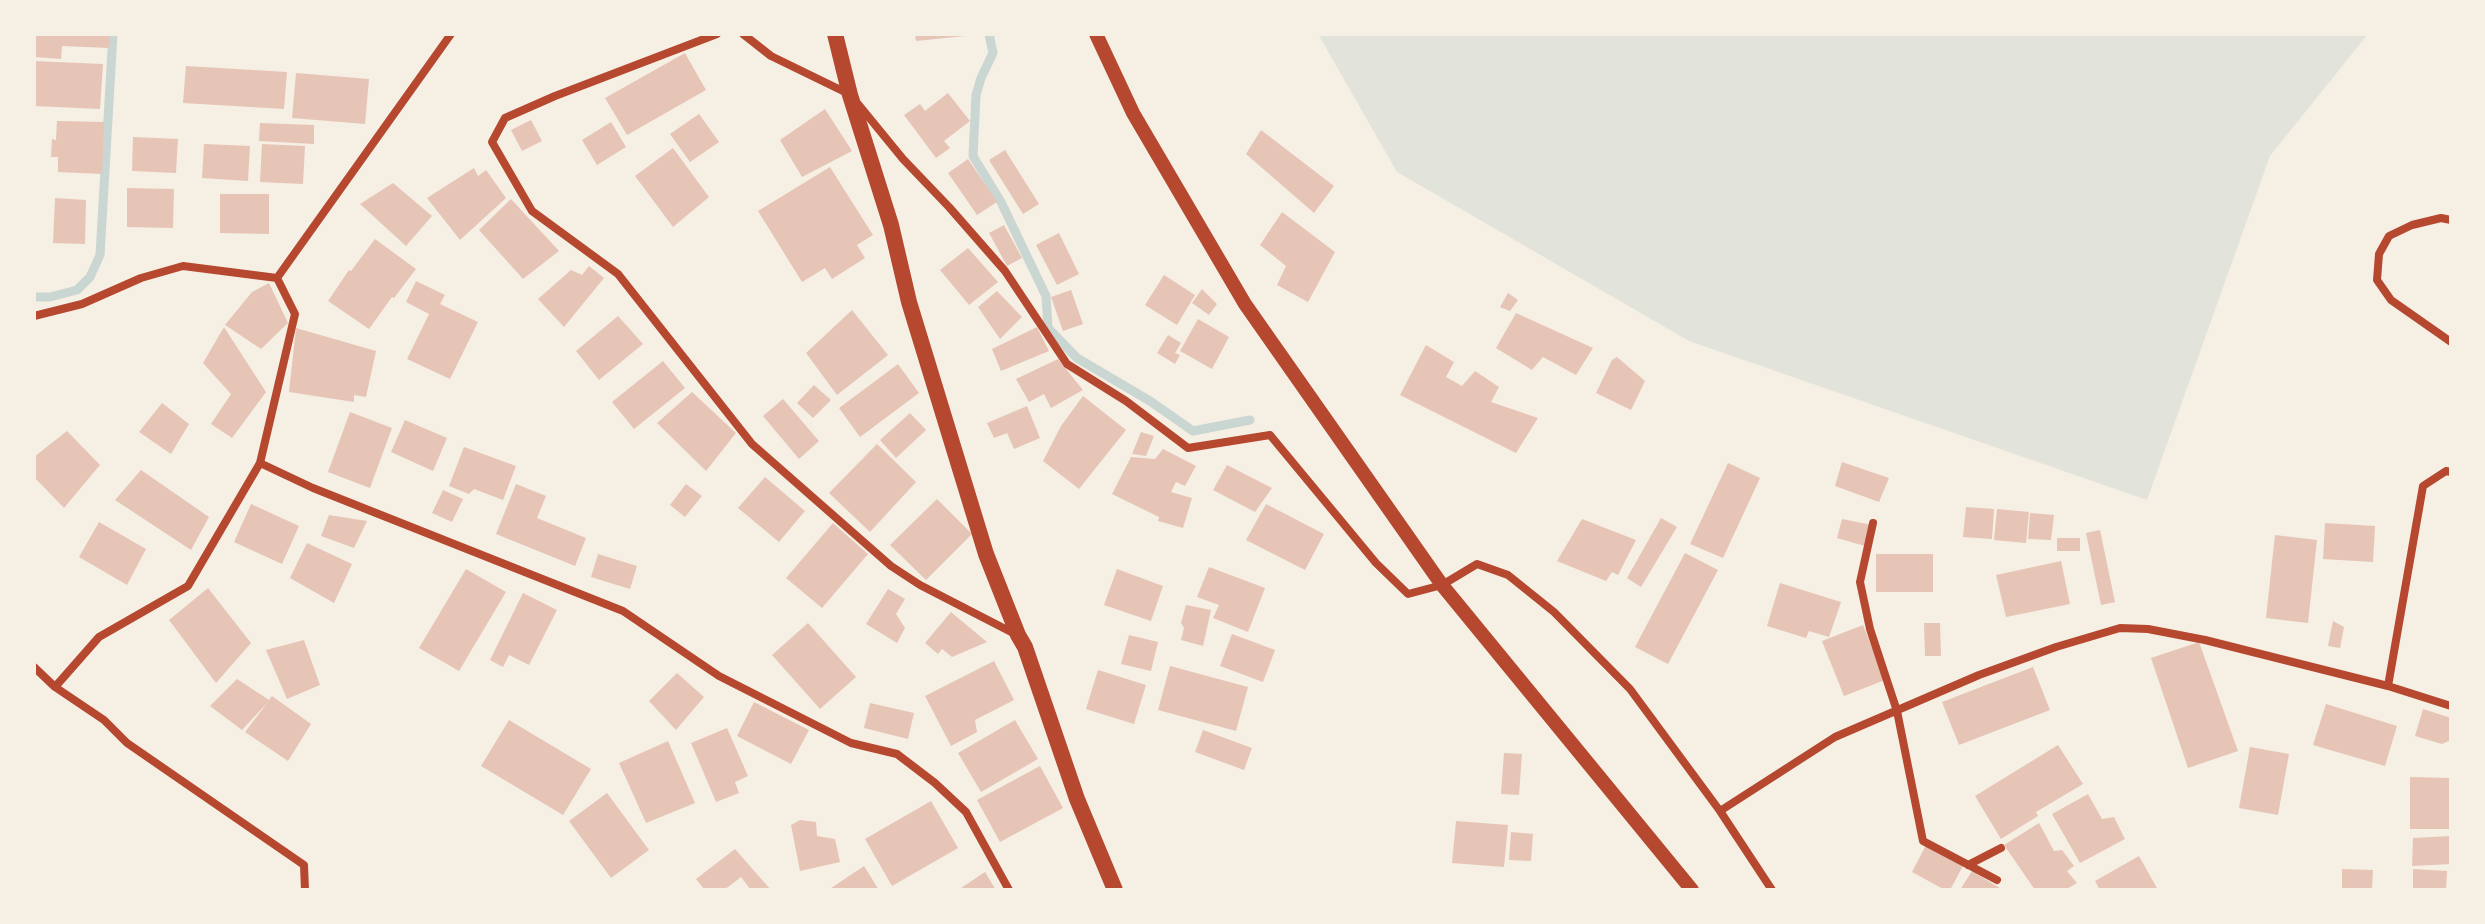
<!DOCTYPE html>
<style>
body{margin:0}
#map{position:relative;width:2485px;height:924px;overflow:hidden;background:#f6efe4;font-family:Lato,sans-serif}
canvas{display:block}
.frame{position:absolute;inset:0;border:36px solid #f6efe4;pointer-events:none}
</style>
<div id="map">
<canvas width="2485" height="924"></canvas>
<div class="frame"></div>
</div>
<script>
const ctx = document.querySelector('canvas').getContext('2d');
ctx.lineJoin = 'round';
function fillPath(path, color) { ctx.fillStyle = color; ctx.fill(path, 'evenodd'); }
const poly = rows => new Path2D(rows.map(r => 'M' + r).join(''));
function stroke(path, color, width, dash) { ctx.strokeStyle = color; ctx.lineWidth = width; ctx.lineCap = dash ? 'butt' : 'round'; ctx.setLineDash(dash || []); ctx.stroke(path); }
const green = poly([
 [1318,34,2368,34,2270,156,2147,500,1689,341,1397,172]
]);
const stream = poly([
 [989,34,993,53,981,78,976,95,973,156,1001,202,1046,296,1048,328,1077,358,1150,401,1193,431,1250,420],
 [34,297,50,297,77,290,90,277,100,255,113,34]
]);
const building = poly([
 [34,34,110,34,109,48,62,46,61,59,34,57],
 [915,34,965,34,965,36,916,41],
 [685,53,706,90,627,135,605,98],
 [34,61,103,64,100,109,34,106],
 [186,66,287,72,284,109,183,103],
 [296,73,369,79,365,124,292,118],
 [948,93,970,121,944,141,950,148,936,158,904,115,920,104,925,111],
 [825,109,852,151,802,177,780,140],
 [699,114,719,142,690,162,670,134],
 [531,120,542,141,522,151,511,130],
 [57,121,104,122,102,174,58,172,58,157,51,157,52,139,56,140],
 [611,122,626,147,597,165,582,140],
 [260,123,314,125,314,144,259,141],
 [1261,130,1334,186,1314,213,1246,154],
 [133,137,178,139,176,173,132,171],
 [204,144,250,146,248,181,202,178],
 [262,144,305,146,303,184,260,182],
 [673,148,709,197,673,227,635,176],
 [1005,150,1039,204,1023,214,989,160],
 [968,159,997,202,977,215,948,173],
 [830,167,873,235,857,245,865,258,832,279,825,268,802,282,758,211],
 [474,168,478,176,486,170,506,198,460,240,427,198],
 [393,183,432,216,406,246,360,204],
 [127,188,174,189,173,228,127,227],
 [220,194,269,194,269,234,220,233],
 [55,198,86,200,85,244,53,243],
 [511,199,559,251,523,279,479,230],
 [1282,212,1335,252,1308,302,1277,285,1286,266,1260,245],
 [1004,225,1022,258,1007,266,989,233],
 [1059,233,1079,274,1057,285,1036,245],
 [375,239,416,269,394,298,392,297,369,329,328,301,349,270,351,271],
 [968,248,998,282,969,305,940,270],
 [589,266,604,278,564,327,538,299,571,270,582,275],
 [1164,275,1195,295,1177,325,1145,305],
 [416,281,445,295,440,304,478,322,450,379,407,359,429,314,406,302],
 [269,283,288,323,261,349,225,325,252,292],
 [1202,289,1217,304,1209,315,1192,303],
 [1071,290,1083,324,1063,331,1051,297],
 [997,291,1022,317,1000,339,978,307],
 [1508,293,1518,300,1510,311,1500,307],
 [852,310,888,355,837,395,806,353],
 [1516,313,1593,348,1576,375,1543,357,1532,370,1496,348],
 [618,316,643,344,599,380,576,351],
 [1198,319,1229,337,1212,369,1180,351],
 [224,327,266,392,232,438,211,424,231,394,203,363],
 [1037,327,1049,351,1001,371,992,349],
 [296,328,376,351,366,397,354,395,354,402,289,392],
 [1168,335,1181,343,1175,353,1180,355,1175,364,1157,353],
 [1426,345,1454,362,1446,377,1462,386,1475,371,1499,387,1491,402,1538,418,1516,453,1400,395],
 [1617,357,1645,381,1631,410,1596,393,1612,360],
 [1058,359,1083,390,1051,408,1044,394,1029,402,1016,379],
 [663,361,685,388,634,429,612,402],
 [898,364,919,393,860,437,839,408],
 [814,385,831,400,813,418,797,403],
 [692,392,736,433,706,471,657,423],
 [1083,396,1126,430,1079,489,1043,461,1061,426],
 [783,399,819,441,799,459,763,416],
 [162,403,189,424,171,454,139,432],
 [1027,406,1040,438,1014,449,1007,433,994,438,987,423],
 [350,412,392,428,370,488,328,472],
 [910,413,926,430,896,458,880,440],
 [405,420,447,438,433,471,391,452],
 [67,431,100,465,64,508,34,477,34,457],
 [1141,432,1154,436,1146,456,1132,454],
 [877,444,916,482,870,532,829,493],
 [464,447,516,466,503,500,474,489,469,494,449,486],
 [1163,449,1196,466,1185,486,1176,482,1171,492,1192,498,1183,528,1158,521,1159,517,1112,494,1131,457,1155,459],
 [1842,462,1889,478,1879,502,1835,486],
 [1728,463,1760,478,1723,558,1690,544],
 [1227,465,1272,488,1255,512,1213,490],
 [141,470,209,517,191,550,115,500],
 [765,477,805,511,779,542,738,508],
 [516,484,546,496,537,518,586,538,575,566,496,534],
 [686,484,702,496,685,517,670,505],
 [443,490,463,499,452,522,432,513],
 [937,499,972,534,926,580,890,545],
 [251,504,299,526,282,564,234,542],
 [1266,504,1324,534,1305,570,1246,540],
 [1966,507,1994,509,1992,539,1963,537],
 [1997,509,2029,512,2026,543,1994,540],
 [2030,513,2054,515,2051,540,2028,539],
 [329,515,367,521,354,548,321,536],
 [1661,518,1677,527,1641,587,1627,578],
 [1582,519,1636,540,1618,575,1612,572,1606,581,1557,561],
 [1842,519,1872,525,1865,546,1837,538],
 [99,522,146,549,127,585,79,557],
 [833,523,868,554,822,608,786,578],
 [2325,523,2375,526,2373,562,2323,559],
 [2100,530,2115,602,2101,605,2086,533],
 [2275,535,2317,540,2308,623,2266,618],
 [2057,538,2080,538,2080,551,2057,551],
 [307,543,352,564,334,603,290,578],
 [1685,553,1718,570,1668,664,1635,647],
 [598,554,637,566,630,589,591,577],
 [1876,554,1933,554,1933,592,1876,592],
 [2061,561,2070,604,2006,617,1996,575],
 [1209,567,1265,588,1248,632,1213,618,1219,605,1197,597],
 [466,569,506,592,459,671,419,648],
 [1117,569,1163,586,1151,621,1104,605],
 [1780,583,1841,602,1829,637,1809,631,1806,638,1767,626],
 [208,588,251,643,216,683,169,620],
 [888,589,905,599,896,614,905,628,897,643,866,624],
 [523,593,557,610,529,665,509,655,503,667,490,660],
 [1186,605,1211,610,1203,646,1181,640,1184,628,1181,623],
 [951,612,987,642,952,657,942,649,938,654,925,643],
 [2333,621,2344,627,2340,648,2328,646],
 [808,623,856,677,820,709,772,655],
 [1924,623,1940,623,1941,656,1925,656],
 [1863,625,1885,680,1844,696,1822,641],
 [1232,634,1275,650,1263,682,1220,666],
 [1129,635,1158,642,1151,671,1121,664],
 [304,640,320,685,287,699,266,650],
 [2199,642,2238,751,2188,768,2151,658],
 [994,661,1014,700,975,720,977,732,951,746,925,696],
 [1170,666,1248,687,1236,731,1158,710],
 [2033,667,2050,710,1959,745,1942,702],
 [1098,670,1146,685,1134,724,1086,709],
 [677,673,704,697,676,730,649,701],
 [237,679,269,700,272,696,311,724,288,761,245,732,268,702,242,730,210,706],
 [754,702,809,730,791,764,737,736],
 [870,703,914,713,908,739,864,728],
 [2326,704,2397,726,2385,766,2313,745],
 [2423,709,2451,718,2451,740,2442,744,2415,736],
 [509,720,591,769,563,815,481,766],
 [1015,720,1038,759,981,792,958,753],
 [727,728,748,776,735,782,739,793,716,802,691,743],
 [1203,730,1252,748,1244,770,1195,752],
 [668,741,695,803,646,823,619,763],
 [2058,745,2083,784,2036,812,2038,816,2001,839,1975,796],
 [2250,747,2289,754,2278,815,2239,808],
 [1504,753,1522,754,1519,795,1501,794],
 [1040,766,1063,808,1000,842,977,800],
 [2410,777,2451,778,2451,829,2410,829],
 [607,793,649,850,611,878,569,821],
 [2088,794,2102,819,2114,817,2125,839,2080,863,2052,814],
 [931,801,958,848,892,886,865,839],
 [800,820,816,822,817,836,835,839,840,862,800,871,791,825],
 [1456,821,1508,825,1504,867,1452,863],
 [2039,823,2054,851,2062,850,2074,866,2067,871,2077,883,2065,890,2035,890,2004,845],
 [1511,832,1533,834,1531,861,1509,860],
 [2451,836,2451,864,2412,866,2413,838],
 [1926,845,1963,866,1950,890,1945,890,1912,872],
 [735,849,771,890,751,890,741,877,724,890,705,890,696,879],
 [2139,856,2158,890,2100,890,2095,881],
 [864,866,879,890,828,890],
 [2342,869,2373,870,2372,890,2342,890],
 [2413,869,2447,871,2446,890,2413,890],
 [1972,871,2003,890,1960,890],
 [985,872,996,890,958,890]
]);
const minor = poly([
 [717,34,555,96,505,118,492,142,532,211,618,274,752,444,891,566,920,585,1017,635],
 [743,34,771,56,849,94],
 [858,104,903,159,949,207,1005,271,1067,364,1126,401,1188,448,1270,435,1376,563,1408,594,1442,585,1477,564,1508,575,1554,612,1630,689,1720,811,1835,737,1979,675,2056,647,2120,628,2148,629,2205,640,2388,686,2451,706],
 [2451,220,2441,218,2412,225,2389,236,2379,254,2377,280,2391,300,2451,342],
 [34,316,82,304,141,278,183,266,277,278],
 [260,463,313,488,623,611,719,676,851,743,897,754,935,783,966,812,1009,890],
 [1873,523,1860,582,1870,629,1897,711,1923,841,1997,880],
 [34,667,55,687,104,720,127,743,304,865,305,890],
 [2388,686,2423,486,2446,471,2451,472],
 [55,687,99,637,188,586,260,463,295,314,277,278,451,34],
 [1720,811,1772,890],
 [1968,865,2001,848]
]);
const tertiary = poly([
 [1096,34,1133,113,1245,304,1442,585,1692,890]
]);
const secondary = poly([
 [835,34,850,95,891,225,909,302,986,554,1018,635,1025,647,1077,799,1115,890]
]);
fillPath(green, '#e2e4dc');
stroke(stream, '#c9d6d2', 9);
fillPath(building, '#e6c5b7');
stroke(minor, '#b5482f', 8);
stroke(tertiary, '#b5482f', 14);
stroke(secondary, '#b5482f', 16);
</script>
